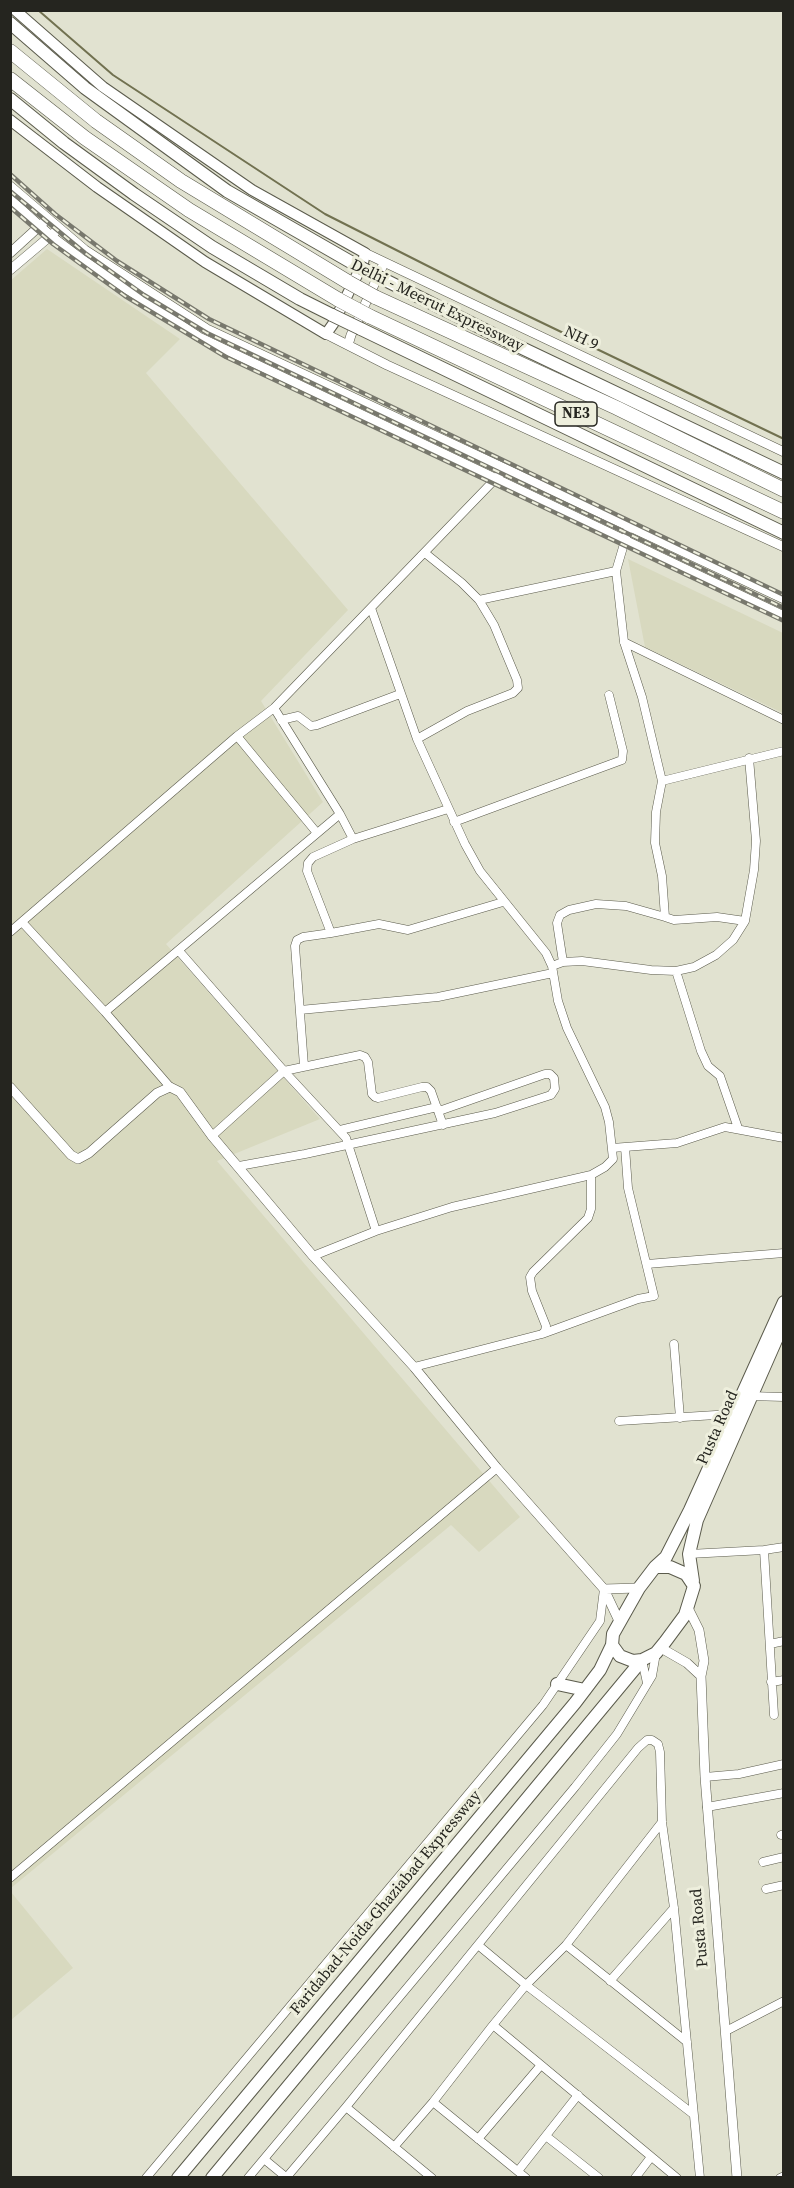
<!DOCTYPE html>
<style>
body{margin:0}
#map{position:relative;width:794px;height:2188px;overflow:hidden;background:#e1e2d0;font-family:"Source Serif 4",serif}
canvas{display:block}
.frame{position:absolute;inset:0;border:12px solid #25251f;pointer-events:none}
</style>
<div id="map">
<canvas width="794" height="2188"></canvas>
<div class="frame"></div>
</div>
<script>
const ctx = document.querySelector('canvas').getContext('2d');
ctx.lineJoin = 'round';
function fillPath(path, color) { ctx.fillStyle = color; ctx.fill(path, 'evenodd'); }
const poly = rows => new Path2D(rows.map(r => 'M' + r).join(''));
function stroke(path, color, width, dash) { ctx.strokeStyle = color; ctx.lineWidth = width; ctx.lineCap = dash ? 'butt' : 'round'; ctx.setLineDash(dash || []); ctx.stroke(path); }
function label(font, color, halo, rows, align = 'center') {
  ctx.font = font + ' "Source Serif 4",serif'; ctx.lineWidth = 6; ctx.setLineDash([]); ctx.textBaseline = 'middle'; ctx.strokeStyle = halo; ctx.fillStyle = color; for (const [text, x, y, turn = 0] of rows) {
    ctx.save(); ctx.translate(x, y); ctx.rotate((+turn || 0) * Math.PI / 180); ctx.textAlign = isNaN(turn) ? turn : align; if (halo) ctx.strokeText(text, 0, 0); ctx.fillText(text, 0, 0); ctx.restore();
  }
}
const built = poly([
 [47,249,180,339,146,373,348,610,261,701,323,802,166,944,320,1119,217,1161,520,1517,479,1552,451,1525,11,1888,10,281],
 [628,559,783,633,783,713,645,647],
 [11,1892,73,1968,11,2020,10,2020]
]);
const stream = poly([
 [38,10,113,75,325,214,501,303,784,439]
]);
const minor = poly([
 [629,527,616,571,624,642,642,697,662,781,784,751],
 [479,600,616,571],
 [624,642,784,720],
 [274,708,340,814,353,839,313,857,308,863,307,871,331,933,303,937,297,940,295,946,304,1066],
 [281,720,298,716,311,726,317,725,400,694],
 [237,736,317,833],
 [417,739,467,711,513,693,518,688,517,680,494,625,479,600,462,583,425,553],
 [662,781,656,812,655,843,662,876,665,917,674,920,717,917,745,921],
 [454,822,622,760,623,751,609,695],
 [353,839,448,809],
 [22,922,105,1012,170,1087],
 [10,932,237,736,274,708,505,469],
 [331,933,379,924,408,930,503,902],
 [179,951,284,1071,346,1138,376,1231],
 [563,962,557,923,560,915,569,910,596,904,626,906,665,917],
 [552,966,563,962,582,961,651,970,676,971,694,967,716,955,733,940,745,921,754,870,756,841,749,758],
 [676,971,701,1051,708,1066,720,1076,738,1128],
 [300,1010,438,997,553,973],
 [105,1012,340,814],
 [340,1130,437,1107],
 [212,1136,284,1071,360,1055,365,1057,368,1062,372,1094,375,1097,378,1098,422,1087,427,1087,431,1091,443,1125],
 [612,1148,677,1143,725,1127,784,1138],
 [239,1166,305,1154,495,1113,551,1095,555,1089,554,1078,550,1074,545,1074,439,1111],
 [313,1256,376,1231,452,1207,591,1175,605,1167,613,1159,609,1122,605,1107,567,1028,558,1001,552,966,546,953,480,871,465,844,417,739,371,608],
 [647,1264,784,1253],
 [542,1334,638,1299,654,1296,628,1188,625,1147],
 [674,1344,680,1418],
 [414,1367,542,1334,545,1331,546,1326,532,1291,530,1277,533,1272,588,1218,591,1209,591,1175],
 [749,1396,784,1397],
 [619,1421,732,1414],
 [764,1550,774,1715],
 [689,1554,764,1550,784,1547],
 [770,1644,784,1641],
 [642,1660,647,1683],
 [771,1682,784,1680],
 [705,1777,739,1774,784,1764],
 [707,1807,784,1793],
 [781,1835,784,1834],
 [763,1862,784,1857],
 [10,1878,497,1468],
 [766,1889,784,1885],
 [478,1945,526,1985,693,2114],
 [566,1945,687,2042],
 [610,1981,674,1908],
 [493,2025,526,1985,566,1945,662,1822],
 [726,2031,784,2001],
 [433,2102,526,2178],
 [346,2107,432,2178],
 [546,2136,599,2178],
 [478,2139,541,2065],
 [394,2147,433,2102,493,2025,677,2178],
 [264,2159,287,2178],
 [518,2171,578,2095],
 [146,2178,543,1705,600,1621,604,1589],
 [248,2178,575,1787,617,1734,652,1676,656,1653],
 [286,2178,346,2107,638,1748,647,1740,652,1740,658,1744,660,1752,662,1822,674,1908,700,2178],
 [635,2178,651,2157],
 [780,2178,784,2176]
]);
const tertiary = poly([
 [10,186,85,250,207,329,784,599],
 [10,199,51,236,83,260,199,337,784,616],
 [10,253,44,222],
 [365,253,784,452],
 [10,270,55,232],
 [326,334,387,365,784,547],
 [348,345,351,335,384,263],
 [10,1087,71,1155,78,1159,89,1153,157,1093,170,1087,180,1092,212,1136,313,1256,414,1367,497,1468,604,1589,620,1623],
 [604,1589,639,1588],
 [688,1608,699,1630,704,1661,701,1676,705,1777,737,2178],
 [661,1648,687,1663,701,1676]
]);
const secondary = poly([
 [10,120,97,187,205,262,326,334,333,324,363,263,365,253,252,190,103,87,15,10]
]);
const primary = poly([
 [693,1581,689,1554,697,1520,784,1322],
 [642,1660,633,1661,620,1656,612,1645,613,1634,639,1588,655,1567,666,1557,690,1510,784,1302],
 [557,1684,585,1690],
 [178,2178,575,1703,600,1670,612,1645],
 [212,2178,642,1660,656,1653,665,1642,685,1615,694,1586,686,1574,670,1567,655,1567]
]);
const trunk = poly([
 [10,23,85,88,227,191,356,265],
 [10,99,64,143,134,194,212,247,300,299,332,315],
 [381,278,501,338,784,473],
 [361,329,784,533]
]);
const motorway = poly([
 [10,51,96,121,181,181,348,282],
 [10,79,85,138,189,210,339,300],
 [375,297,617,408,784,490],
 [369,316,784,512]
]);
const rail = poly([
 [10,174,55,214,117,261,209,319,784,595],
 [10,191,85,253,144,295,207,333,784,608],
 [10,207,53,244,125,296,226,357,784,621]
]);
const trunkBridge = poly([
 [356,265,381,278],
 [332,315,361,329]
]);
const motorwayBridge = poly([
 [348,282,375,297],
 [339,300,369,316]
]);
const shields = [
 [576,414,42]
];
const shieldNames = [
 ["NE3",576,414]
];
const streetNames = [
 ["Delhi - Meerut Expressway",437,306,26],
 ["NH 9",581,339,25],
 ["Pusta Road",718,1428,-66],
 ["Faridabad-Noida-Ghaziabad Expressway",386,1903,-50],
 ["Pusta Road",700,1928,-95]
];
fillPath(built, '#d8d9bf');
stroke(stream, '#717150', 2);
stroke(minor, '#5b5b4c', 9);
stroke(tertiary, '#5b5b4c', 10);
stroke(secondary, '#5b5b4c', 12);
stroke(primary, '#5b5b4c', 14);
stroke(trunk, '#5b5b4c', 14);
stroke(motorway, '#5b5b4c', 15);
stroke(minor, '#fff', 8);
stroke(tertiary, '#fff', 9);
stroke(secondary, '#fff', 10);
stroke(primary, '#fff', 12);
stroke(trunk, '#fff', 12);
stroke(motorway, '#fff', 14);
stroke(rail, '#78786d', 4.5);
stroke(rail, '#eeefdd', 2, [7]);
stroke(trunkBridge, '#5b5b4c', 14, []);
stroke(motorwayBridge, '#5b5b4c', 15, []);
stroke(trunkBridge, '#fff', 12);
stroke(motorwayBridge, '#fff', 14);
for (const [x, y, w] of shields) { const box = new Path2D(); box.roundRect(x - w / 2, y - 12, w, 24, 4.5); ctx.fillStyle = '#eeefdd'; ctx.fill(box); stroke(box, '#25251f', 1.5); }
label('bold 15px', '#25251f', null, shieldNames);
label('16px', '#25251f', '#eeefdd', streetNames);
</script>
